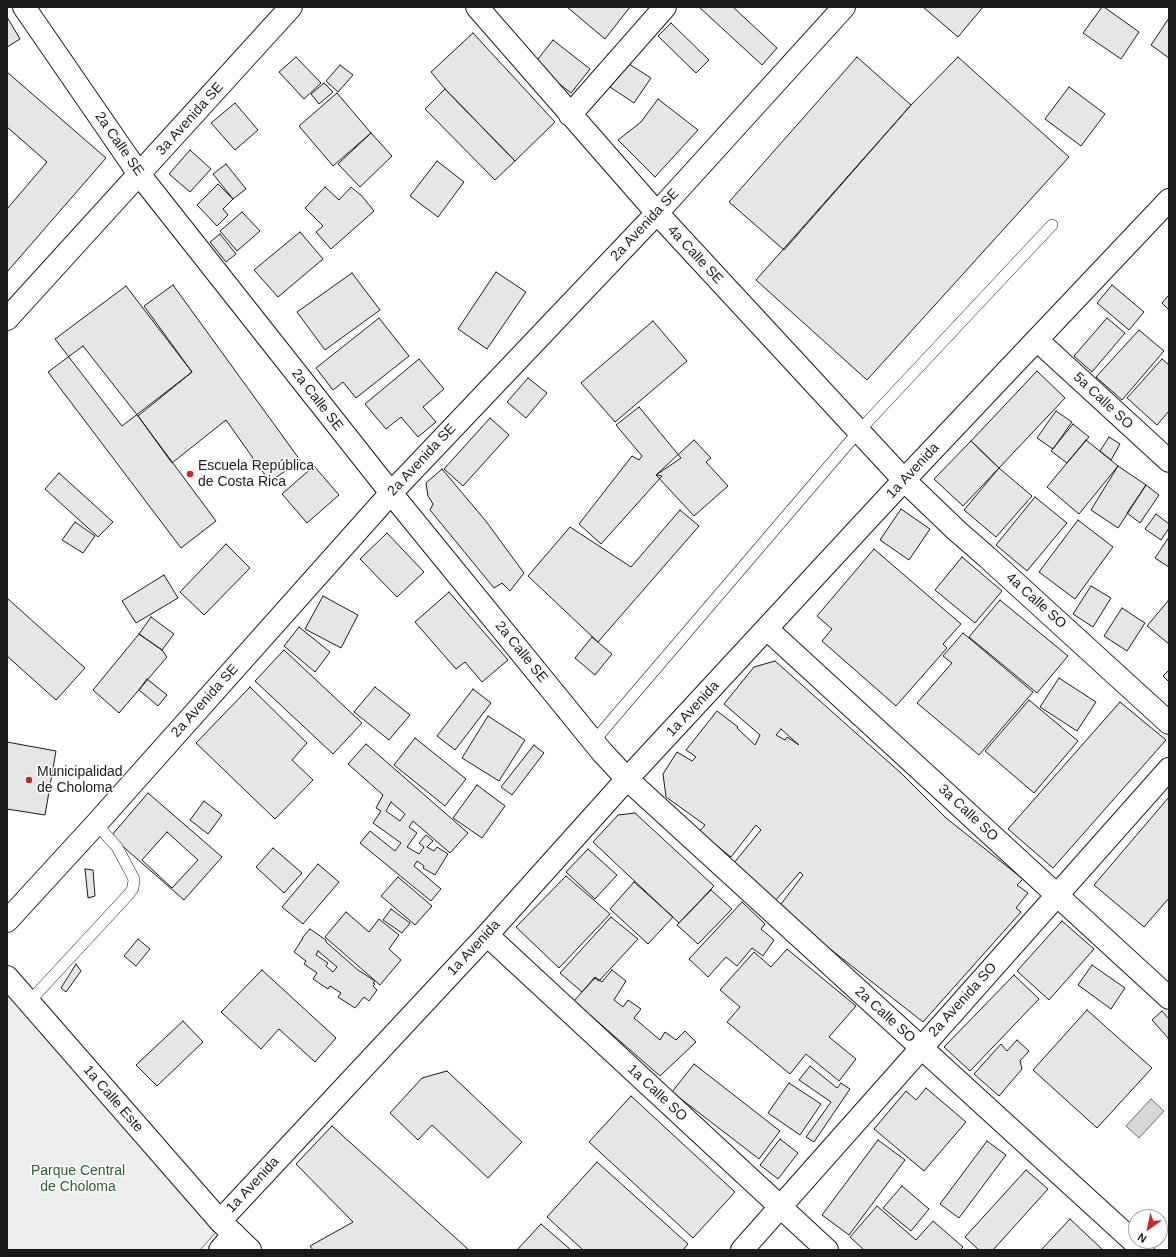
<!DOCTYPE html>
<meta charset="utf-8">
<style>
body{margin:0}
#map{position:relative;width:1176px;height:1257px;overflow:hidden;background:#fff;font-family:Helvetica,sans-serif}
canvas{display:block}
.frame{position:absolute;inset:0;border:8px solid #1a1a1a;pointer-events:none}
.north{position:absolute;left:1128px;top:1209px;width:40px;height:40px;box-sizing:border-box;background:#fff;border:1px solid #a3a3a3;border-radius:50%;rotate:213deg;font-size:11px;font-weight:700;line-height:16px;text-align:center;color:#1a1a1a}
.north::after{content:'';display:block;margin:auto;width:14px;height:18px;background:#c62828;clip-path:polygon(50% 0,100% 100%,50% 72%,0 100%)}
</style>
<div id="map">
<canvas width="1176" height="1257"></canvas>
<div class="frame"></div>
<div class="north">N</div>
</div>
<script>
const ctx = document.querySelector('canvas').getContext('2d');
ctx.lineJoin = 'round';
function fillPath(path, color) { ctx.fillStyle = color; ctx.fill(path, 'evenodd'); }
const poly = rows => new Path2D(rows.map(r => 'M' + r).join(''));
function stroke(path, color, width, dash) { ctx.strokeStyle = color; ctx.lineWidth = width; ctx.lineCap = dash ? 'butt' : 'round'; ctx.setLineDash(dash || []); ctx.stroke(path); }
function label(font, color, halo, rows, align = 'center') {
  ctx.font = font + ' Helvetica,sans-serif'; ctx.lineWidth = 3; ctx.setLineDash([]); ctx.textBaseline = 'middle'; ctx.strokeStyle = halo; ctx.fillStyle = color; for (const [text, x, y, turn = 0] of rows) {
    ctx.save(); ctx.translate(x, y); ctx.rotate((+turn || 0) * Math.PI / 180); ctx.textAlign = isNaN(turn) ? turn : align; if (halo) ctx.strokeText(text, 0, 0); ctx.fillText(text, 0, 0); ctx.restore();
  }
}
const built = poly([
 [7,989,219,1229,200,1250,7,1250,7,989]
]);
const water = poly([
 [1151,1099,1164,1111,1139,1138,1126,1126,1151,1099]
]);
const building = poly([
 [567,7,630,7,605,39,567,7],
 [699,7,733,7,777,48,762,65,699,7],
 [923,7,983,7,958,37,923,7],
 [1102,7,1104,7,1139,32,1121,59,1083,33,1102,7],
 [7,17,20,39,7,47,7,17],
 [1169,18,1169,58,1151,45,1169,18],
 [671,23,709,60,696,73,658,36,671,23],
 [473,33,555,122,515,161,445,89,431,72,473,33],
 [553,40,590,69,571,93,534,64,553,40],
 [296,57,321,83,304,99,279,72,296,57],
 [857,57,911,105,784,250,729,202,857,57],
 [958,57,1069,157,867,380,756,280,911,105,958,57],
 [626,62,651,78,634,103,610,87,626,62],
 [340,65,353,75,338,92,326,81,340,65],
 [7,72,106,158,7,272,7,209,47,162,7,127,7,72],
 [324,83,333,92,319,104,311,94,324,83],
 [1069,87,1105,114,1081,146,1045,119,1069,87],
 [445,89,515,161,495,180,425,109,445,89],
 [337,93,371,133,333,166,299,126,337,93],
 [658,99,698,130,655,177,618,140,641,122,658,99],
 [235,103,258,130,235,150,211,123,235,103],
 [371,133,392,156,360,187,338,164,371,133],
 [190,150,211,169,190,192,169,174,190,150],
 [437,161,464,182,438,217,410,196,437,161],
 [226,164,246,189,233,199,213,174,226,164],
 [218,184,233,199,223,209,228,215,217,226,197,205,218,184],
 [325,187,339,200,351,187,362,196,374,211,331,249,316,232,323,226,305,208,325,187],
 [242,212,260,231,237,251,220,231,242,212],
 [300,232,323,259,278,297,254,270,300,232],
 [220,234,236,254,226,262,210,242,220,234],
 [496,272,526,292,487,349,458,329,496,272],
 [352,273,380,310,325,350,297,312,352,273],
 [173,285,300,460,270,482,226,420,172,463,138,416,192,372,144,306,173,285],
 [1112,285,1144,312,1129,330,1097,303,1112,285],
 [126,286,192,372,122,426,55,339,126,286],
 [1169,295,1169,310,1162,303,1169,295],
 [379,318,409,356,356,398,343,382,333,390,316,368,379,318],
 [1107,318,1125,333,1092,372,1074,356,1107,318],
 [653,321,687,361,615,422,581,383,653,321],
 [1139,330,1164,351,1122,400,1096,377,1139,330],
 [83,346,138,416,216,521,181,548,48,372,83,346],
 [419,359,444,389,423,407,436,422,418,437,401,417,386,429,365,404,419,359],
 [1162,359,1169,365,1169,411,1157,425,1127,398,1162,359],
 [1037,371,1065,398,999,468,971,441,1037,371],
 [528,378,547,393,526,418,507,402,528,378],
 [639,407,681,458,656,475,662,476,601,544,579,524,632,456,639,460,642,456,616,425,639,407],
 [1056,411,1072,422,1053,449,1037,438,1056,411],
 [490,418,509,435,463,486,444,469,490,418],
 [1073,424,1089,437,1067,463,1051,451,1073,424],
 [1109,437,1120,444,1111,460,1100,451,1109,437],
 [694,440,711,458,706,462,728,486,694,516,656,475,694,440],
 [1086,440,1118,466,1079,514,1047,487,1086,440],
 [971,441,999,468,963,506,934,479,971,441],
 [314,466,339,495,307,523,282,494,314,466],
 [1118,466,1146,485,1118,528,1091,510,1118,466],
 [999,468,1032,496,996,537,964,510,999,468],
 [442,469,485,520,524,573,510,591,502,583,494,588,430,510,433,504,428,496,426,483,442,469],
 [59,473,113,522,98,537,45,489,59,473],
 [1146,485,1159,495,1140,523,1127,513,1146,485],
 [1035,497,1067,523,1027,571,996,545,1035,497],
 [901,509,930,529,909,560,880,540,901,509],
 [680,510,699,526,598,642,528,576,570,527,631,567,680,510],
 [1156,514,1169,524,1169,528,1161,540,1145,529,1156,514],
 [1078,520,1113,547,1075,599,1039,572,1078,520],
 [75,522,95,536,83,553,62,540,75,522],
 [387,533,424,572,397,597,360,559,387,533],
 [1169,537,1169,567,1155,558,1169,537],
 [226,544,250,568,204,615,180,592,226,544],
 [874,549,961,624,943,644,947,648,896,706,822,641,832,629,817,616,874,549],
 [962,557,1002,591,975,623,935,590,962,557],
 [164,575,178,598,136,623,122,601,164,575],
 [1091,586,1111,598,1093,627,1073,614,1091,586],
 [449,592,508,660,482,682,465,662,456,669,415,622,449,592],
 [323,596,358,615,341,648,305,629,323,596],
 [7,598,85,668,56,700,7,656,7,598],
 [1000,600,1068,656,1037,693,969,637,1000,600],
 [1168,601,1169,601,1169,644,1147,626,1168,601],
 [1122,608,1145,623,1127,651,1104,636,1122,608],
 [151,617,174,634,162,650,139,634,151,617],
 [299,627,330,652,315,672,284,646,299,627],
 [963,633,1033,692,979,755,917,703,952,663,943,656,963,633],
 [139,634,162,650,167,657,119,713,93,690,139,634],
 [592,637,612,654,595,675,575,658,592,637],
 [284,650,362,723,333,754,255,681,284,650],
 [775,661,902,774,946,818,1023,879,1017,885,1028,893,1016,908,1021,912,923,1022,778,908,803,875,800,872,776,900,733,864,761,830,756,825,731,857,699,832,705,825,666,797,663,774,677,752,692,761,696,757,686,750,717,711,738,727,737,728,755,745,760,735,724,704,754,667,775,661],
 [781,729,799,745,787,737,785,740,776,735,781,729],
 [1169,670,1169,682,1163,676,1169,670],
 [1059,678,1096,702,1077,731,1040,707,1059,678],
 [147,679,167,695,158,706,139,690,147,679],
 [250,687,307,743,292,760,313,780,275,819,196,743,250,687],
 [375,687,410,715,389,740,354,712,375,687],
 [473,689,491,703,455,750,437,736,473,689],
 [1029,700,1078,741,1034,793,985,751,1029,700],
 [1120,702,1166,740,1053,868,1008,829,1120,702],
 [488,716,525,740,499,781,462,758,488,716],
 [415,738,466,779,445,806,394,765,415,738],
 [7,742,56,751,45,815,7,809,7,742],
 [366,744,468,833,450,853,413,821,409,827,417,833,407,847,419,854,424,847,419,843,426,835,433,841,427,847,434,851,437,847,448,854,435,875,423,868,424,866,417,861,414,866,441,889,431,901,360,843,370,831,395,851,401,843,373,823,381,811,376,808,383,795,348,764,366,744],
 [391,802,405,814,400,821,386,811,391,802],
 [534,745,544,753,512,795,501,787,534,745],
 [477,785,505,806,482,838,453,818,477,785],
 [148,793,222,857,184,900,111,836,148,793],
 [167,832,198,860,172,888,142,860,167,832],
 [1169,797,1169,898,1144,927,1094,885,1169,797],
 [204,801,222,815,208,834,190,820,204,801],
 [635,813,714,886,679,923,593,842,618,815,635,813],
 [273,848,302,873,284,893,256,867,273,848],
 [588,849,617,875,595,899,566,872,588,849],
 [318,864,339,882,303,924,282,907,318,864],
 [85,869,93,870,95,896,88,898,85,869],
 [566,876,610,914,559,968,516,927,566,876],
 [398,877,432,906,415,925,381,896,398,877],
 [634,882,673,917,648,944,610,909,634,882],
 [711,890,732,909,698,944,677,925,711,890],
 [742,902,765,924,761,929,774,940,763,956,752,948,737,966,726,957,708,977,689,959,742,902],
 [391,909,410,923,402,933,383,920,391,909],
 [346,912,369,932,379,919,399,935,389,949,401,960,380,985,325,937,346,912],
 [611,917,638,939,599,981,595,978,582,992,560,973,611,917],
 [1062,921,1094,949,1049,1000,1017,971,1062,921],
 [310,929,326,940,326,942,358,970,375,981,373,983,375,984,373,986,377,990,369,1001,364,997,355,1008,338,997,341,993,330,986,328,989,313,979,317,973,304,964,306,961,294,952,303,938,302,938,310,929],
 [318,951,337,967,333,972,326,966,328,963,316,955,318,951],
 [138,939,150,949,136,966,124,956,138,939],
 [787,949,856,1006,829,1037,856,1059,839,1081,806,1054,790,1074,727,1022,740,1007,720,990,754,952,771,967,787,949],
 [76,964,81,971,66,992,61,988,76,964],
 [1092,965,1125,988,1111,1009,1078,985,1092,965],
 [262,970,336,1038,315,1062,279,1029,261,1049,221,1012,262,970],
 [612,970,626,981,614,1000,623,1007,628,1000,641,1009,634,1018,660,1040,665,1032,676,1040,685,1031,696,1042,660,1076,574,1001,595,977,602,982,612,970],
 [1014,975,1039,999,970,1071,944,1047,1014,975],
 [1087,1010,1152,1068,1097,1128,1033,1070,1087,1010],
 [1162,1011,1169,1019,1169,1039,1152,1020,1162,1011],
 [183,1021,203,1042,157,1086,136,1065,183,1021],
 [1017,1040,1029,1051,1020,1061,1022,1069,999,1096,974,1074,1001,1044,1007,1051,1017,1040],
 [694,1064,780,1131,759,1159,672,1092,694,1064],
 [810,1066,837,1088,841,1083,850,1089,814,1142,806,1137,831,1102,799,1080,810,1066],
 [447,1071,522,1142,488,1178,432,1125,418,1140,390,1113,422,1078,447,1071],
 [789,1083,821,1104,800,1135,768,1113,789,1083],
 [926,1088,966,1122,924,1171,874,1129,906,1091,916,1100,926,1088],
 [631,1096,735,1192,693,1238,589,1142,631,1096],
 [332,1126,469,1250,313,1250,310,1246,353,1222,296,1164,332,1126],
 [780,1139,798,1153,778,1179,760,1165,780,1139],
 [878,1140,905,1160,849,1235,822,1215,878,1140],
 [987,1141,1006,1155,959,1218,940,1204,987,1141],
 [597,1162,688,1244,683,1250,583,1250,547,1217,597,1162],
 [1026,1170,1048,1189,993,1250,979,1250,965,1237,1026,1170],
 [902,1186,929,1209,911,1231,883,1208,902,1186],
 [877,1206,916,1240,933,1221,963,1247,960,1250,864,1250,850,1237,877,1206],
 [1070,1219,1103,1250,1041,1250,1070,1219],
 [541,1224,571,1250,517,1250,541,1224]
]);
const service = poly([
 [594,741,858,432,1052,225],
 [29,1002,129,894,133,888,134,879,117,847,96,824]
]);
const minor = poly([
 [24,7,139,174,391,493,602,752,627,779,1143,1250],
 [477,7,657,213,904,480,956,530,987,557,1169,723],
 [570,115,665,7],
 [7,319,291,7],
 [1037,340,1169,461],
 [767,629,1169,998],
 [7,921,96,824,391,493,657,213,844,7],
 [487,935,827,1250],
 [220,1221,487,935,627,779,904,480,1169,200],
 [220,1250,234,1234],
 [742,1250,1169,769]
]);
const secondary = poly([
 [7,977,220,1221,250,1250]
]);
const markers = [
 [190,474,4,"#c62828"],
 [29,780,4,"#c62828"]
];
const streetNames = [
 ["3a Avenida SE",190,119,-48],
 ["2a Calle SE",119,144,55],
 ["2a Avenida SE",645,225,-47],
 ["4a Calle SE",695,255,47],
 ["2a Calle SE",317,400,52],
 ["5a Calle SO",1103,401,43],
 ["2a Avenida SE",422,460,-47],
 ["1a Avenida",913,471,-47],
 ["4a Calle SO",1036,601,42],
 ["2a Calle SE",521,652,51],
 ["2a Avenida SE",205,701,-48],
 ["1a Avenida",693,709,-47],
 ["3a Calle SO",968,813,43],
 ["1a Avenida",474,948,-47],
 ["2a Avenida SO",963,1000,-48],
 ["2a Calle SO",885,1015,42],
 ["1a Calle SO",657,1093,43],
 ["1a Calle Este",113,1099,49],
 ["1a Avenida",253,1185,-47]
];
const poiNames = [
 ["Escuela República",198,466],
 ["de Costa Rica",198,482],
 ["Municipalidad",37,772],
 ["de Choloma",37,788]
];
const parkNames = [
 ["Parque Central",78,1171],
 ["de Choloma",78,1187]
];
fillPath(built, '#ededed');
stroke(built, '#6a6a6a', 1);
fillPath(water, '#d7d7d7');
stroke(water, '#6a6a6a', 1);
fillPath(building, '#e6e6e6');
stroke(building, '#1a1a1a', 1);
stroke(service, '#1a1a1a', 12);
stroke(minor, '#1a1a1a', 24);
stroke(secondary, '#1a1a1a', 24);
stroke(service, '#fff', 11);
stroke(minor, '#fff', 22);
stroke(secondary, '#fff', 22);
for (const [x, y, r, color] of markers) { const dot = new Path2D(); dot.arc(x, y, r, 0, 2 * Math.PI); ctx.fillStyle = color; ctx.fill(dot); stroke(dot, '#fff', 1.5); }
label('14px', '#1a1a1a', '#fff', streetNames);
label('14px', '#1a1a1a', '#fff', poiNames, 'left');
label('14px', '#2b5a34', '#fff', parkNames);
</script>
